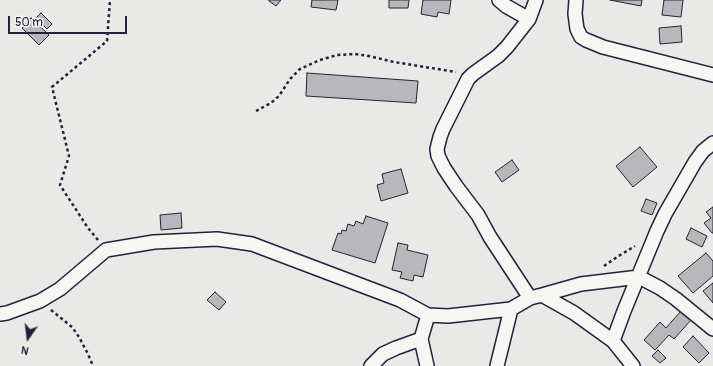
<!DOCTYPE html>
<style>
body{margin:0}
#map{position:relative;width:713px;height:366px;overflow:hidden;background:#e9e9e7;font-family:Pangolin,sans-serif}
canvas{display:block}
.north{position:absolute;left:8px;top:318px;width:40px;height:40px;-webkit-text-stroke:3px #f6f6f2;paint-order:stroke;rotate:194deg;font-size:11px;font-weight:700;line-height:16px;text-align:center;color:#22223b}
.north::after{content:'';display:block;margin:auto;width:14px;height:18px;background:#22223b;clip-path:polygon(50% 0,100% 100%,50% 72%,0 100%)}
.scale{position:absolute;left:8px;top:16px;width:119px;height:18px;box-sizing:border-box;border:2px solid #22223b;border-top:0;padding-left:5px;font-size:12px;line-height:14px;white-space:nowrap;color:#22223b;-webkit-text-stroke:3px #f6f6f2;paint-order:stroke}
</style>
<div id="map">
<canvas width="713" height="366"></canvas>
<div class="north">N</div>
<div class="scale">50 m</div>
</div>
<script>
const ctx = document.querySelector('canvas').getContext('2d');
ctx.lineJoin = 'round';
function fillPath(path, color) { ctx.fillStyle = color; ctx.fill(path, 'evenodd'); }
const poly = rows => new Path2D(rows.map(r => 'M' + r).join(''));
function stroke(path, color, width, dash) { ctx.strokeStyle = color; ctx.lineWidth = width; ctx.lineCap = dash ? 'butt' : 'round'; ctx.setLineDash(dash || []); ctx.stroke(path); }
const building = poly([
 [269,0,281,0,276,6,269,1,269,0],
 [312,0,338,0,336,10,311,7,312,0],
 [389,0,409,0,408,8,389,8,389,0],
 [423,0,451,0,449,14,438,12,437,17,421,14,423,0],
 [610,0,642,0,641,6,610,0],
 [664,0,683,0,681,17,662,15,664,0],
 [41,13,52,24,47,29,36,18,41,13],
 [31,18,49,35,39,45,22,28,31,18],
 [681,26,682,42,660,44,659,28,681,26],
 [307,73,418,81,416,103,306,96,307,73],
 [640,147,657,167,633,187,616,166,640,147],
 [512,160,519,170,502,182,495,172,512,160],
 [401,169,408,193,381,201,377,185,384,183,382,174,401,169],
 [646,199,657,203,652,215,641,211,646,199],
 [713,207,713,233,712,233,704,223,711,218,706,212,713,207],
 [181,213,182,228,161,230,160,215,181,213],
 [366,216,388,223,375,263,332,250,338,233,341,234,342,230,346,231,348,224,354,226,356,221,363,224,366,216],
 [691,228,707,236,702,247,686,239,691,228],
 [398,243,408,245,407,250,428,255,423,277,414,275,413,281,400,278,402,272,392,270,398,243],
 [706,253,713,261,713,276,693,293,678,276,706,253],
 [713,283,713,303,703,291,713,283],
 [215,292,226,302,219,310,207,300,215,292],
 [681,311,691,320,674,339,669,335,655,350,644,340,660,322,666,328,681,311],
 [693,336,709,353,699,363,683,347,693,336],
 [658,350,666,358,660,363,652,356,658,350]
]);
const path = poly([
 [256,111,271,103,279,96,290,79,300,69,320,60,337,55,355,54,369,56,394,62,456,72],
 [98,240,88,228,60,185,69,156,52,87,107,41,110,0],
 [604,266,617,257,635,246],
 [51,310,72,327,79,337,88,354,93,366]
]);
const street = poly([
 [499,0,506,6,529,19],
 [576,0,575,14,577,29,581,37,586,40,603,47,713,75],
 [542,295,574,313,613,341,633,366],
 [530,298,490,237,478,215,456,186,444,168,438,156,437,149,440,137,443,129,468,79,473,74,498,56,507,47,529,19,536,0],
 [0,314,7,313,40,301,60,289,106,250,154,242,217,239,252,244,400,300,428,315,448,316,511,309,530,298,542,295,581,284,639,277,660,288,676,299,713,329],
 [613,341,624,311,657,231,665,214,695,162,703,151,713,143],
 [371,366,383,354,396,348,421,339],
 [427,366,421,339,428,315],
 [497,366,511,309]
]);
fillPath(building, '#b8b8bc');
stroke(building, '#22223b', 1);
stroke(street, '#22223b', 16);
stroke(path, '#22223b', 2.5, [3, 3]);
stroke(street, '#f6f6f2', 13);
</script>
